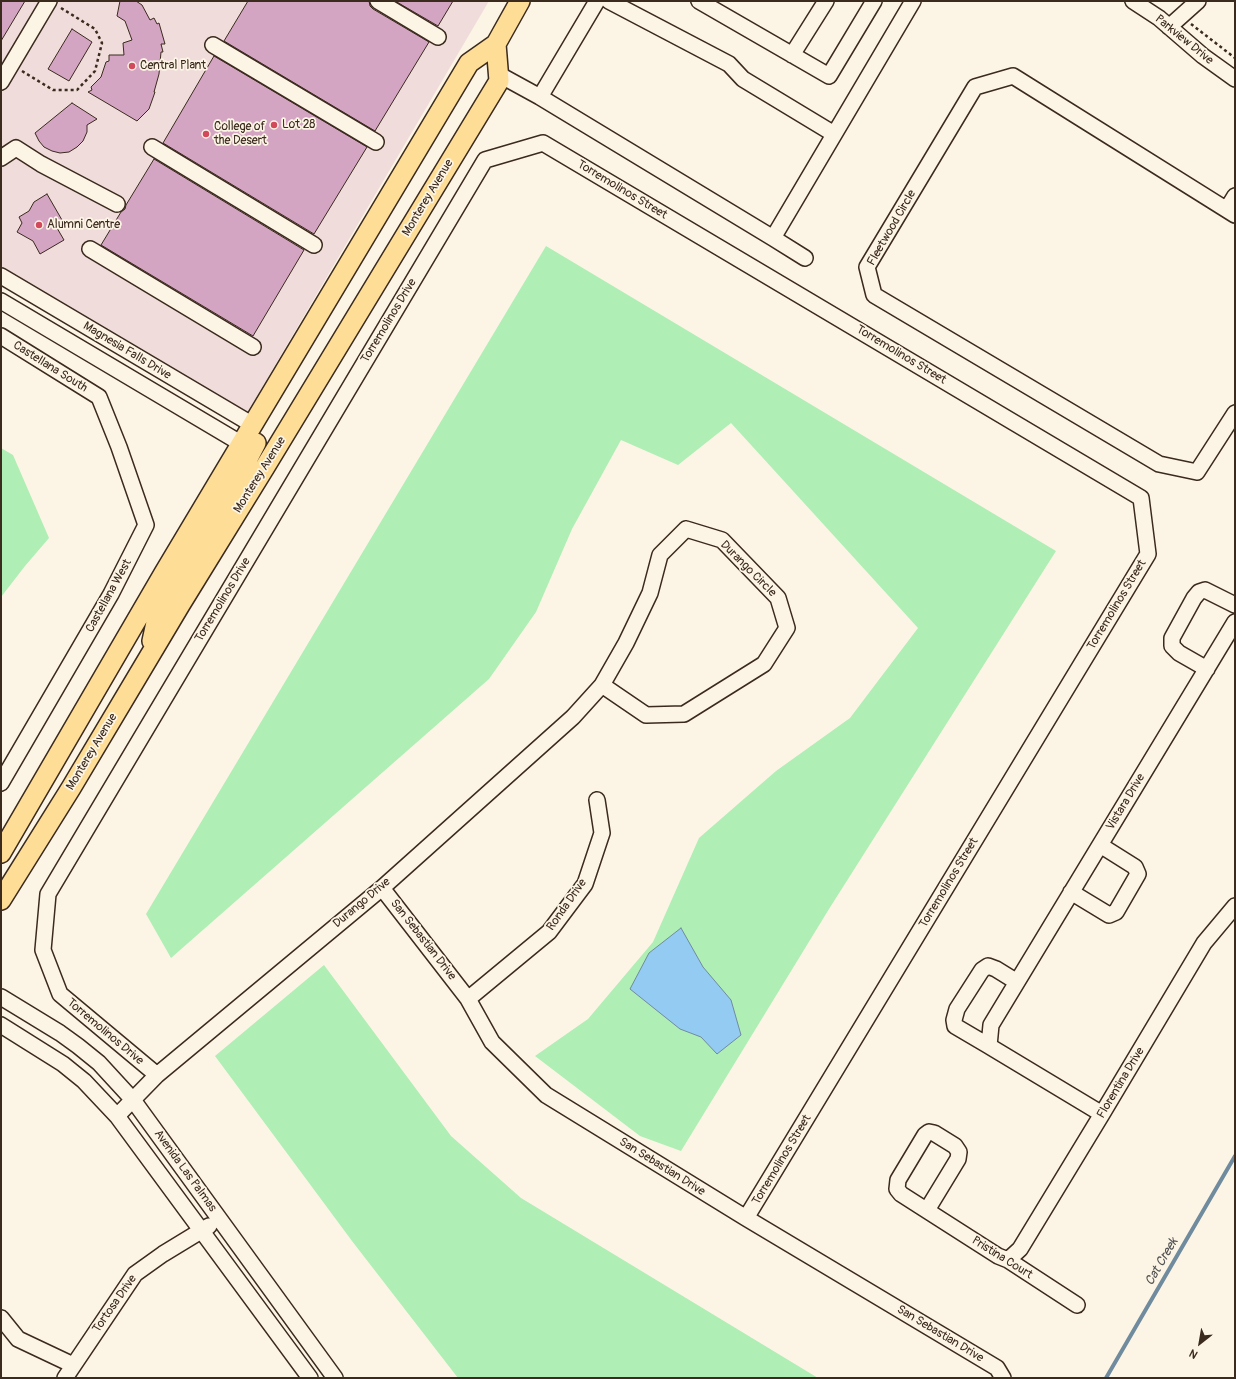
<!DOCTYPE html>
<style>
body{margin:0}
#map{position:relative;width:1236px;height:1379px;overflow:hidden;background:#fcf5e5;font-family:Pangolin,sans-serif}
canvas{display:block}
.frame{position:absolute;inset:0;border:2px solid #3b2a1e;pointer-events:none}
.north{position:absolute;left:1180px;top:1323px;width:40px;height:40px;-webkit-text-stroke:3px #fcf5e5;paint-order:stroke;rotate:211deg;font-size:11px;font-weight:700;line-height:16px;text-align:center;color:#3b2a1e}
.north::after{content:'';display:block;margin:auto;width:14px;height:18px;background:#3b2a1e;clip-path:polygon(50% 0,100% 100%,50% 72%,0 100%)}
</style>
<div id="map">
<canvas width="1236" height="1379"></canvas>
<div class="frame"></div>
<div class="north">N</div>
</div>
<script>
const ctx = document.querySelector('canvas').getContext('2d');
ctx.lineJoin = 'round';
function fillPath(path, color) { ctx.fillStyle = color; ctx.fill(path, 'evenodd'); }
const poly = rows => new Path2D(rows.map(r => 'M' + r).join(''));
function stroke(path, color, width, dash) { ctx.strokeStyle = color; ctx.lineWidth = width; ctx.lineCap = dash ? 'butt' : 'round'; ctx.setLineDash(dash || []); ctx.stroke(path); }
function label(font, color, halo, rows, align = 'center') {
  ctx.font = font + ' Pangolin,sans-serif'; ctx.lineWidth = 3.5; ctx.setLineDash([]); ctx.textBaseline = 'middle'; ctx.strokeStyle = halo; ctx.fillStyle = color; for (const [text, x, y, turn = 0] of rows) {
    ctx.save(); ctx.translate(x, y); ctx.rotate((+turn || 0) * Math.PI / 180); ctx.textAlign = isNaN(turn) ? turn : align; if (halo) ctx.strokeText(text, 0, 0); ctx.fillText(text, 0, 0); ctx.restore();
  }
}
const built = poly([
 [1,1,489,1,247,413,1,267]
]);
const green = poly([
 [546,246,1056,551,829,909,681,1151,640,1136,535,1056,588,1019,653,942,699,838,776,771,850,718,918,628,731,423,678,465,621,440,572,529,536,612,489,679,171,958,146,914],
 [1,448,13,455,49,538,25,566,1,597],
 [324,965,451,1136,521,1198,818,1378,458,1378,352,1241,215,1056]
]);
const water = poly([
 [681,928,703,967,731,1000,741,1035,717,1054,701,1037,680,1029,630,989,649,953,681,928]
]);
const stream = poly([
 [1106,1378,1235,1156]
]);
const building = poly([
 [1,1,25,1,1,41,1,1],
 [120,1,136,1,142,5,150,20,154,18,157,24,159,23,165,44,161,44,163,52,161,52,159,74,154,92,155,92,149,109,137,121,88,92,92,90,91,87,101,77,106,62,109,61,109,55,124,55,123,43,132,40,125,21,117,16,120,1],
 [248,1,369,1,370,6,373,9,429,42,375,131,224,41,248,1],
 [395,1,453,1,438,26,395,1],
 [72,29,92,42,69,81,48,69,72,29],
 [214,56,367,147,314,234,163,143,214,56],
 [72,103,97,119,87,125,87,132,83,141,77,147,69,152,60,153,52,151,44,147,39,141,35,133,72,103],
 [154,159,304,250,253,336,101,245,121,212,125,209,126,205,154,159],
 [47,194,62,220,57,228,64,240,40,254,33,241,17,232,22,223,19,217,29,211,34,202,47,194]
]);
const path = poly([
 [1191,24,1235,58],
 [22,71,53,90,77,90,95,71,102,43,95,29,61,8]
]);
const minor = poly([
 [378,1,438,37],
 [609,1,729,64,743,79,834,134],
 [699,1,829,76,874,1],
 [1133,1,1159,18,1203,56,1235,79],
 [1169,27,1198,1],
 [213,45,376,142],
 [792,55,826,1],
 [498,74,540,97,597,1],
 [1,82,49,1],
 [540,97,773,238,805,258],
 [152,147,314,245],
 [1,158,16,148,41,164,117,204],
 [1227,209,1235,196],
 [1235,215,1013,76,975,87,867,267,874,295,1159,464,1197,472,1235,413],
 [773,238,913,1],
 [90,249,253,347],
 [1,276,253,425],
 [1,301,242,444],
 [1,336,99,397,119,447,146,525,111,594,1,783],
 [686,529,722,540,778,598,787,628,764,664,684,714,646,715,602,685,626,643,650,593,660,555,686,529],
 [1207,669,1179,653,1172,646,1172,638,1194,598,1199,592,1205,590,1235,605],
 [382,888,468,999,492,1042,546,1095,746,1218,997,1368,1003,1378],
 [1071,892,1109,915,1116,912,1138,874,1135,867,1100,845],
 [1,997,60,1033,78,1046,99,1063,133,1100,335,1378],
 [468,999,549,932,585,884,602,833,597,800],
 [1,1025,63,1064,84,1081,117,1116,310,1378],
 [989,1046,955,1026,954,1020,957,1009,982,970,988,966,996,969,1017,982],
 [157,1075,60,994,43,950,48,894,485,160,543,143,1141,498,1148,554,746,1218],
 [1102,1114,989,1046,991,1025,1235,622],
 [117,1116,157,1075,382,888,573,717,602,685],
 [927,1210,958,1159,959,1152,955,1146,934,1133,929,1132,925,1135,898,1180,897,1189,901,1194,998,1256,1008,1260,1077,1305],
 [1008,1260,1020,1249,1102,1114,1204,943,1235,906],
 [1,1318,18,1339,73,1365],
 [65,1378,135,1274,163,1254,209,1226]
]);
const major = poly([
 [152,641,157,618,172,587,238,478,256,443],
 [1,853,164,573,469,63,496,44,520,1],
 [1,900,71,788,180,605,265,467,499,81,496,44]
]);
const markers = [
 [132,66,4,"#d1495b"],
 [274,125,4,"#d1495b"],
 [206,134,4,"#d1495b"],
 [39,225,4,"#d1495b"]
];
const streetNames = [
 ["Parkview Drive",1184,40,39],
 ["Torremolinos Street",622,190,31],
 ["Monterey Avenue",428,198,-59],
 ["Fleetwood Circle",892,228,-60],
 ["Torremolinos Drive",389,321,-59],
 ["Magnesia Falls Drive",127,351,31],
 ["Torremolinos Street",901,355,31],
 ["Castellana South",50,367,32],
 ["Monterey Avenue",260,475,-58],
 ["Durango Circle",748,569,45],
 ["Castellana West",109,596,-61],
 ["Torremolinos Drive",223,600,-59],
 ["Torremolinos Street",1117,605,-59],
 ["Monterey Avenue",92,752,-59],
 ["Vistara Drive",1126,802,-59],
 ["Torremolinos Street",949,883,-59],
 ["Durango Drive",362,903,-40],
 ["Ronda Drive",567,905,-55],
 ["San Sebastian Drive",423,940,52],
 ["Torremolinos Drive",105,1032,40],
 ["Florentina Drive",1121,1083,-59],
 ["Torremolinos Street",782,1160,-59],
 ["San Sebastian Drive",662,1167,32],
 ["Avenida Las Palmas",185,1171,54],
 ["Pristina Court",1002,1258,32],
 ["Tortosa Drive",115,1304,-55],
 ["San Sebastian Drive",940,1334,31]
];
const poiNames = [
 ["Central Plant",140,66],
 ["Lot 28",282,125],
 ["College of",214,127],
 ["the Desert",214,141],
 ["Alumni Centre",47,225]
];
const waterNames = [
 ["Cat Creek",1162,1262,-60]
];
fillPath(built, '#f0dddb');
fillPath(green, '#afeeb5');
fillPath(water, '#94cbf3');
stroke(water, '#708b9e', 1);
stroke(stream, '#708b9e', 4);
fillPath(building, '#d4a4c3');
stroke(building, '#3b2a1e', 1);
stroke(minor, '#3b2a1e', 18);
stroke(major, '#3b2a1e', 22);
stroke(path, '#3b2a1e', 2.5, [3, 3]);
stroke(minor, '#fcf5e5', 15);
stroke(major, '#fedd96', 19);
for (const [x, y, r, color] of markers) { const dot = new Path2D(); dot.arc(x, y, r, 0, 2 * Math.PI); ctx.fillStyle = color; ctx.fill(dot); stroke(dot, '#fcf5e5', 1.5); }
label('12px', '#3b2a1e', '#fcf5e5', streetNames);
label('12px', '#3b2a1e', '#fcf5e5', poiNames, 'left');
label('italic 13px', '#515253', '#fcf5e5', waterNames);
</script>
